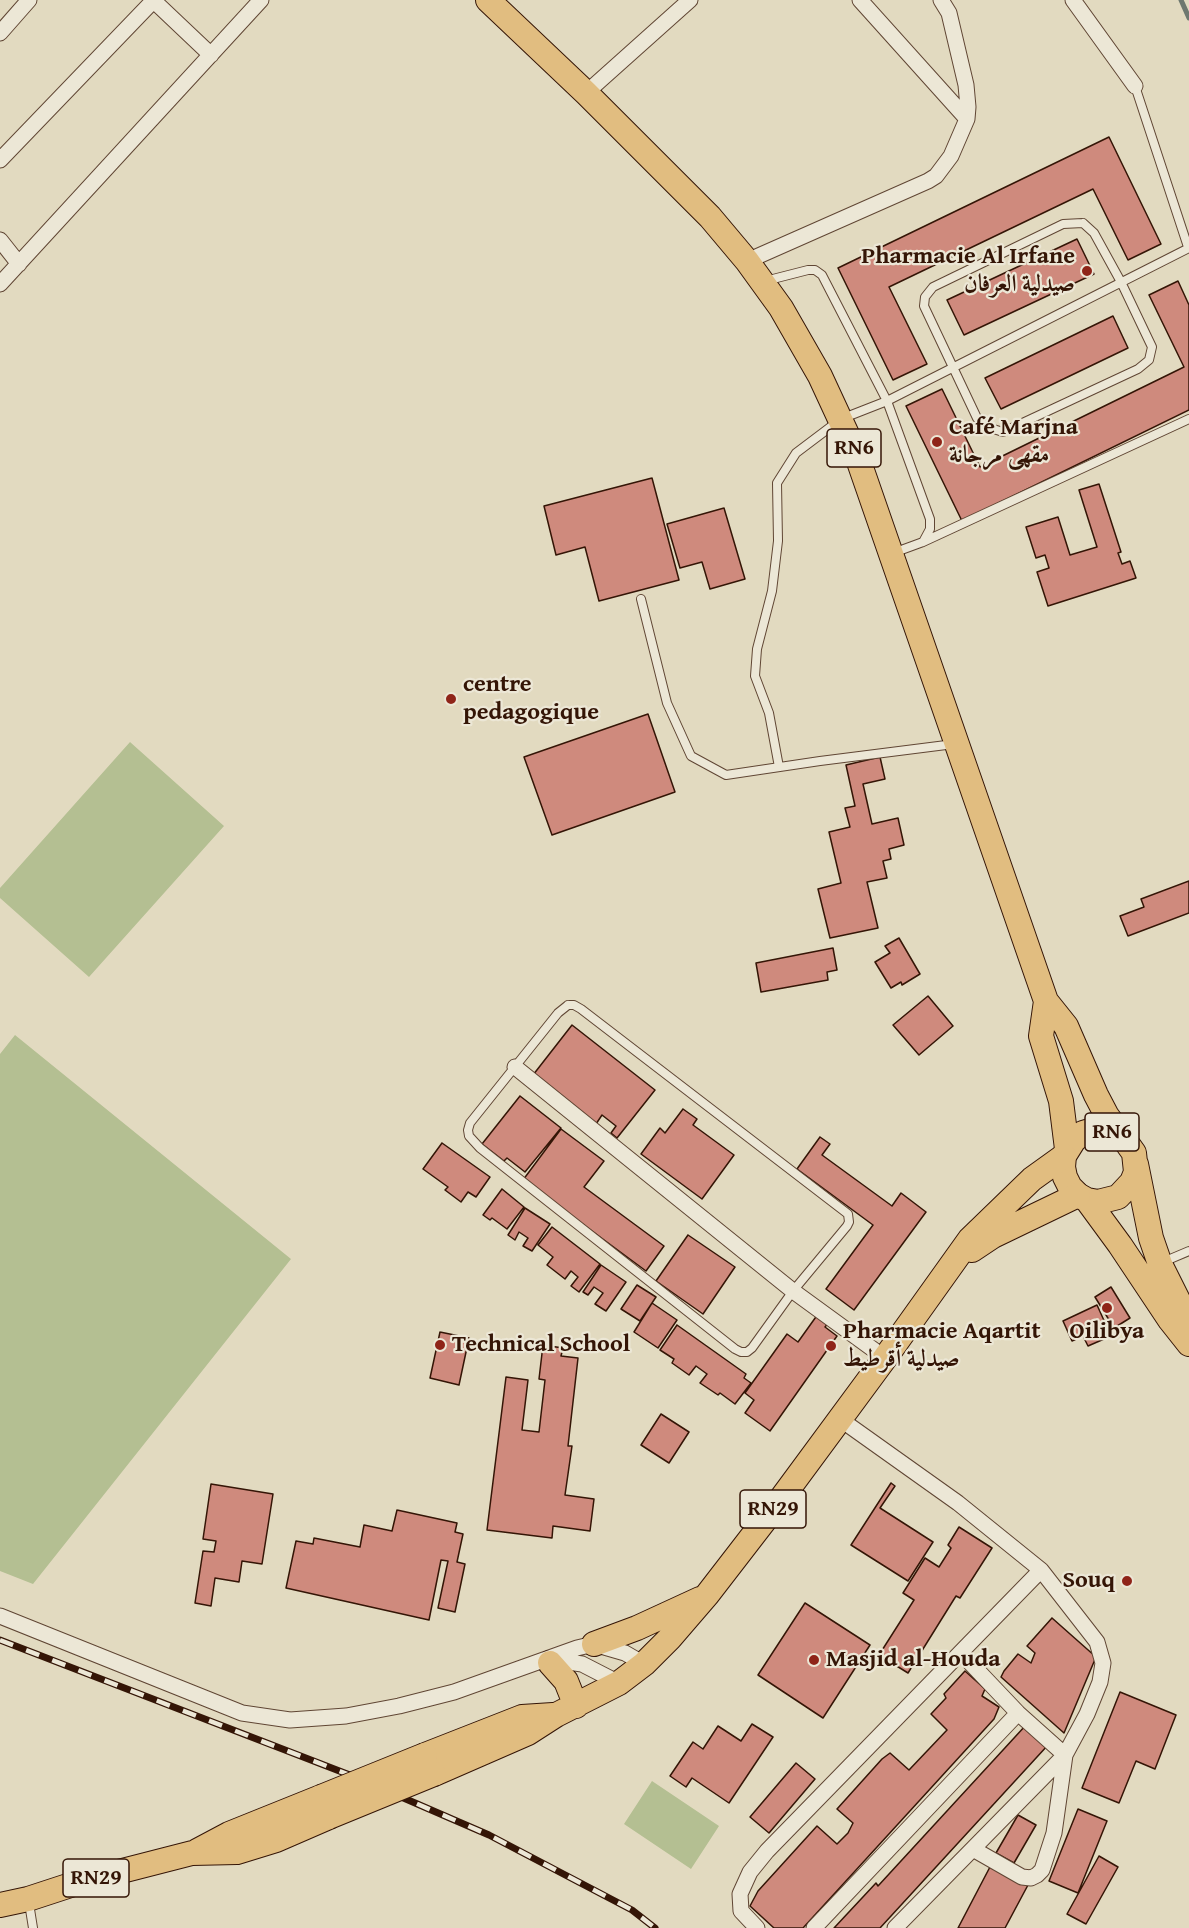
<!DOCTYPE html>
<meta charset="utf-8">
<style>
body{margin:0}
canvas{display:block;background:#e2dac0}
</style>
<canvas width="1189" height="1928"></canvas>
<script>
const ctx = document.querySelector('canvas').getContext('2d');
ctx.lineJoin = 'round';
function fillPath(path, color) { ctx.fillStyle = color; ctx.fill(path, 'evenodd'); }
const poly = rows => new Path2D(rows.map(r => 'M' + r).join(''));
function stroke(path, color, width, dash) { ctx.strokeStyle = color; ctx.lineWidth = width; ctx.lineCap = dash ? 'butt' : 'round'; ctx.setLineDash(dash || []); ctx.stroke(path); }
function label(font, color, halo, rows, align = 'center') {
  ctx.font = font + ' "Gentium Book Plus",Amiri,serif'; ctx.lineWidth = 4.5; ctx.setLineDash([]); ctx.textBaseline = 'middle'; ctx.strokeStyle = halo; ctx.fillStyle = color; for (const [text, x, y, turn = 0] of rows) {
    ctx.save(); ctx.translate(x, y); ctx.rotate((+turn || 0) * Math.PI / 180); ctx.textAlign = isNaN(turn) ? turn : align; if (halo) ctx.strokeText(text, 0, 0); ctx.fillText(text, 0, 0); ctx.restore();
  }
}
const green = poly([
 [130,742,224,826,89,977,0,898,0,888],
 [15,1035,291,1259,33,1584,0,1571,0,1054],
 [652,1781,719,1826,691,1869,624,1824]
]);
const stream = poly([
 [1181,0,1189,18]
]);
const building = poly([
 [1109,137,1161,244,1128,260,1093,189,889,287,927,364,893,380,838,268,1109,137],
 [1077,239,1094,274,964,335,947,300,1077,239],
 [1178,281,1189,305,1189,410,962,521,906,406,942,389,980,467,1184,367,1149,295,1178,281],
 [1113,316,1128,348,1001,409,985,378,1113,316],
 [652,478,679,580,599,601,585,547,556,555,544,506,652,478],
 [1099,484,1121,552,1118,553,1122,564,1130,561,1136,578,1048,606,1037,572,1049,568,1045,555,1036,558,1026,527,1058,517,1070,555,1097,547,1079,490,1099,484],
 [724,508,745,579,710,589,702,562,680,568,667,524,724,508],
 [648,714,675,792,552,835,524,757,648,714],
 [880,757,885,779,863,784,872,824,898,818,904,845,889,849,891,859,883,861,887,878,867,882,878,928,830,938,818,889,841,883,829,832,850,827,845,808,855,806,846,765,880,757],
 [1189,881,1189,913,1128,936,1120,916,1144,907,1141,899,1189,881],
 [899,938,920,974,902,985,901,982,891,988,875,962,890,953,885,946,899,938],
 [833,948,837,970,827,972,828,980,761,992,756,963,833,948],
 [928,996,953,1026,919,1055,893,1025,928,996],
 [572,1025,655,1090,617,1138,611,1133,616,1126,602,1115,596,1124,533,1075,572,1025],
 [520,1096,561,1128,525,1172,507,1158,504,1161,482,1144,520,1096],
 [683,1109,697,1119,693,1125,734,1155,702,1199,641,1154,660,1128,665,1133,683,1109],
 [561,1129,604,1161,584,1187,664,1246,646,1271,523,1180,561,1129],
 [820,1137,830,1144,822,1155,892,1206,901,1193,926,1212,854,1310,826,1289,873,1225,797,1169,820,1137],
 [442,1143,490,1177,476,1197,468,1192,461,1202,445,1190,448,1187,423,1169,442,1143],
 [502,1189,524,1207,507,1229,492,1218,490,1220,483,1215,502,1189],
 [525,1208,550,1224,532,1251,523,1246,528,1238,519,1232,515,1240,508,1235,525,1208],
 [552,1227,600,1264,579,1292,571,1286,578,1277,571,1271,565,1279,547,1265,553,1257,538,1245,552,1227],
 [688,1235,735,1267,703,1314,656,1281,688,1235],
 [601,1265,626,1282,606,1311,595,1304,603,1293,594,1287,588,1295,583,1292,601,1265],
 [637,1285,656,1297,640,1321,621,1309,637,1285],
 [1111,1287,1130,1318,1114,1328,1095,1297,1111,1287],
 [652,1303,677,1320,658,1348,634,1332,652,1303],
 [1097,1305,1111,1336,1088,1346,1083,1336,1072,1341,1063,1321,1097,1305],
 [818,1314,829,1322,825,1327,837,1336,770,1431,745,1413,754,1400,745,1393,787,1334,798,1342,818,1314],
 [677,1325,746,1374,744,1378,751,1383,735,1404,720,1393,718,1395,700,1383,707,1374,696,1366,689,1375,672,1363,674,1359,660,1350,677,1325],
 [440,1332,469,1338,459,1385,430,1378,440,1332],
 [543,1345,563,1348,561,1356,578,1358,568,1446,572,1446,565,1495,594,1499,590,1531,553,1526,552,1538,487,1530,506,1377,528,1380,522,1430,539,1432,545,1380,539,1379,543,1345],
 [661,1414,689,1432,669,1463,641,1445,661,1414],
 [891,1483,895,1486,880,1508,933,1542,908,1581,851,1545,891,1483],
 [211,1484,273,1494,262,1564,242,1561,239,1582,215,1578,211,1606,195,1603,203,1551,214,1552,216,1541,203,1539,211,1484],
 [397,1510,457,1523,455,1532,463,1534,457,1562,465,1564,455,1612,438,1608,448,1561,441,1560,429,1620,286,1588,296,1541,313,1544,314,1538,360,1547,364,1525,392,1531,397,1510],
 [959,1527,992,1548,960,1598,956,1596,908,1673,879,1655,914,1600,903,1593,925,1558,939,1567,951,1548,948,1545,959,1527],
 [805,1603,870,1645,823,1718,758,1675,805,1603],
 [1052,1618,1096,1657,1064,1733,1001,1677,1004,1671,1018,1654,1031,1663,1035,1653,1027,1646,1052,1618],
 [965,1671,985,1689,982,1696,999,1707,994,1719,803,1928,774,1928,750,1906,758,1891,817,1826,837,1844,848,1833,853,1823,837,1809,882,1759,890,1753,909,1770,947,1730,931,1714,946,1698,944,1694,965,1671],
 [1120,1692,1176,1715,1155,1769,1136,1761,1119,1803,1082,1788,1120,1692],
 [752,1724,773,1737,729,1803,692,1778,686,1787,670,1776,693,1742,703,1749,718,1726,741,1741,752,1724],
 [1026,1725,1048,1745,880,1928,834,1928,876,1883,878,1886,1026,1725],
 [796,1763,815,1779,769,1833,750,1817,796,1763],
 [1078,1809,1107,1821,1078,1893,1049,1881,1078,1809],
 [1018,1815,1036,1825,1014,1863,996,1853,1018,1815],
 [1099,1856,1118,1867,1086,1924,1067,1914,1099,1856],
 [991,1865,1028,1885,1005,1928,958,1928,991,1865]
]);
const service = poly([
 [1135,86,1188,247],
 [1083,223,1094,233,1121,282,1152,347,1149,360,1138,369,1003,432,987,427,977,418,924,306,925,297,933,287,1063,224,1083,223],
 [765,281,808,270,815,270,822,275,887,401,930,519,930,529,923,542,893,553],
 [923,542,1189,419],
 [641,599,667,703,691,756,726,775,820,761,954,744],
 [779,767,769,713,755,676,757,649,772,591,778,541,777,483,796,453,841,419,887,401,1189,248],
 [568,1005,574,1005,581,1009,848,1214,849,1222,847,1226,793,1291,752,1348,747,1352,741,1352,735,1349,480,1148,469,1136,468,1130,470,1123,558,1013,568,1005],
 [1163,1262,1189,1251],
 [29,1903,33,1928]
]);
const minor = poly([
 [153,0,211,55],
 [860,0,967,119],
 [1073,0,1135,86],
 [0,33,29,0],
 [586,93,690,0],
 [0,160,153,1],
 [0,240,19,264],
 [747,261,928,181,936,176,951,156,967,119,968,107,966,85,949,13,941,0],
 [0,284,261,0],
 [515,1067,793,1291,885,1358],
 [840,1419,958,1503,1041,1570,1097,1642,1103,1663,1100,1682,1087,1714,1065,1755,895,1928],
 [0,1616,242,1713,290,1720,346,1716,399,1706,454,1692,577,1648,594,1644,625,1653,644,1664],
 [961,1653,1018,1713,1065,1755],
 [549,1663,568,1662,582,1664,619,1683],
 [973,1849,1022,1877,1031,1878,1037,1875,1042,1870,1054,1833,1065,1755],
 [757,1928,741,1911,740,1894,750,1872,767,1851,1041,1570],
 [814,1928,1018,1713]
]);
const primary = poly([
 [488,0,586,93,710,217,747,261,781,308,820,376,857,456,1046,1001,1066,1026,1096,1095,1107,1116,1124,1139],
 [1046,1001,1041,1036,1061,1101,1067,1149],
 [1136,1164,1151,1238,1160,1264,1189,1322],
 [1087,1200,1098,1202,1118,1197,1132,1182,1136,1172,1134,1153,1124,1139,1114,1133,1104,1130,1093,1130,1083,1133,1074,1140,1064,1156,1063,1167,1065,1177,1070,1187,1078,1195,1087,1200,1120,1245,1170,1320,1189,1344]
]);
const trunk = poly([
 [972,1250,993,1236,1078,1195],
 [594,1644,637,1628,700,1599],
 [550,1663,566,1681,576,1706],
 [425,1755,522,1717,553,1715],
 [434,1774,528,1733,556,1715,619,1683,644,1664,670,1638,707,1595,778,1503,885,1358,970,1239,1032,1179,1064,1156],
 [197,1851,229,1834,321,1797],
 [0,1905,28,1899,83,1881,192,1853,237,1852,276,1840,329,1817]
]);
const rail = poly([
 [0,1640,355,1777,489,1835,632,1910,655,1928]
]);
const trunkBridge = poly([
 [321,1797,425,1755],
 [329,1817,434,1774]
]);
const markers = [
 [1087,271,6,"#8f2418"],
 [937,442,6,"#8f2418"],
 [451,699,6,"#8f2418"],
 [1107,1308,6,"#8f2418"],
 [440,1345,6,"#8f2418"],
 [831,1346,6,"#8f2418"],
 [1127,1581,6,"#8f2418"],
 [814,1660,6,"#8f2418"]
];
const shields = [
 [854,448,54],
 [1112,1132,54],
 [773,1509,66],
 [96,1878,66]
];
const shieldNames = [
 ["RN6",854,448],
 ["RN6",1112,1132],
 ["RN29",773,1509],
 ["RN29",96,1878]
];
const poiNames = [
 ["Pharmacie Al Irfane",1075,257,"right"],
 ["صيدلية العرفان",1075,285,"right"],
 ["Café Marjna",949,428],
 ["مقهى مرجانة",949,456],
 ["centre",463,685],
 ["pedagogique",463,713],
 ["Pharmacie Aqartit",843,1332],
 ["صيدلية أقرطيط",843,1360],
 ["Oilibya",1107,1332,"center"],
 ["Technical School",452,1345],
 ["Souq",1115,1581,"right"],
 ["Masjid al-Houda",826,1660]
];
fillPath(green, '#b4bf92');
stroke(stream, '#6e786f', 5);
fillPath(building, '#cf8a7d');
stroke(building, '#341506', 1.5);
stroke(service, '#604634', 10);
stroke(minor, '#604634', 17);
stroke(primary, '#341506', 26);
stroke(trunk, '#341506', 26);
stroke(service, '#ece7d6', 8);
stroke(minor, '#ece7d6', 15);
stroke(primary, '#e1bd80', 24);
stroke(trunk, '#e1bd80', 24);
stroke(rail, '#341506', 7);
stroke(rail, '#ece7d6', 4.5, [14]);
stroke(trunkBridge, '#341506', 26, []);
stroke(trunkBridge, '#e1bd80', 24);
for (const [x, y, r, color] of markers) { const dot = new Path2D(); dot.arc(x, y, r, 0, 2 * Math.PI); ctx.fillStyle = color; ctx.fill(dot); stroke(dot, '#ece7d6', 2); }
for (const [x, y, w] of shields) { const box = new Path2D(); box.roundRect(x - w / 2, y - 19, w, 38, 4.5); ctx.fillStyle = '#ece7d6'; ctx.fill(box); stroke(box, '#341506', 1.5); }
label('bold 22px', '#341506', null, shieldNames);
label('bold 24px', '#341506', '#ece7d6', poiNames, 'left');
</script>
